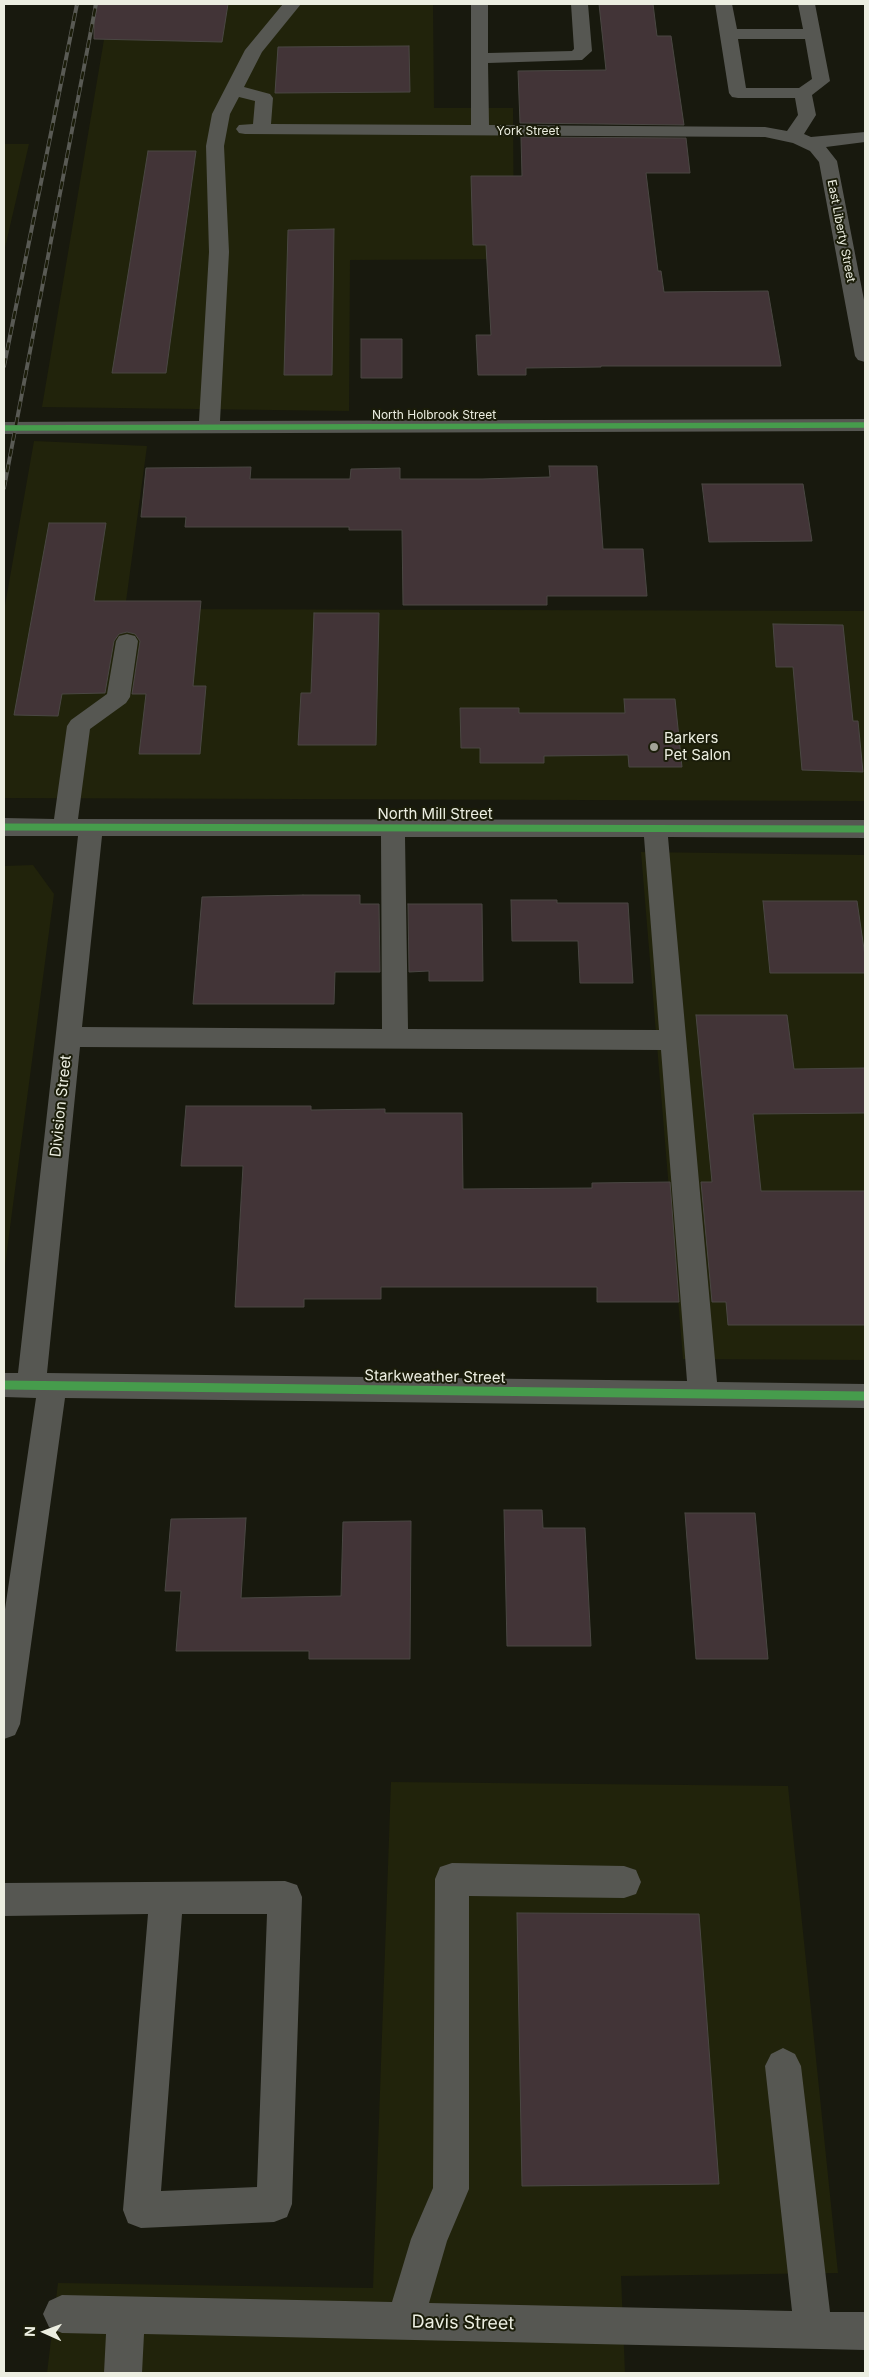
<!DOCTYPE html>
<style>
body{margin:0}
#map{position:relative;width:869px;height:2377px;overflow:hidden;background:#18190e;font-family:Inter,sans-serif}
canvas{display:block}
.frame{position:absolute;inset:0;border:5px solid #eceee1;pointer-events:none}
.north{position:absolute;left:20px;top:2307px;width:50px;height:50px;-webkit-text-stroke:4px #1b1d0a;paint-order:stroke;rotate:272deg;font-size:14px;font-weight:700;line-height:20px;text-align:center;color:#eceee1}
.north::after{content:'';display:block;margin:auto;width:18px;height:22px;background:#eceee1;clip-path:polygon(50% 0,100% 100%,50% 72%,0 100%)}
</style>
<div id="map">
<canvas width="869" height="2377"></canvas>
<div class="frame"></div>
<div class="north">N</div>
</div>
<script>
const ctx = document.querySelector('canvas').getContext('2d');
ctx.lineJoin = 'round';
function fillPath(path, color) { ctx.fillStyle = color; ctx.fill(path, 'evenodd'); }
const poly = rows => new Path2D(rows.map(r => 'M' + r).join(''));
function stroke(path, color, width, dash) { ctx.strokeStyle = color; ctx.lineWidth = width; ctx.lineCap = dash ? 'butt' : 'round'; ctx.setLineDash(dash || []); ctx.stroke(path); }
function label(font, color, halo, rows, align = 'center') {
  ctx.font = font + ' Inter,sans-serif'; ctx.lineWidth = 4; ctx.setLineDash([]); ctx.textBaseline = 'middle'; ctx.strokeStyle = halo; ctx.fillStyle = color; for (const [text, x, y, turn = 0] of rows) {
    ctx.save(); ctx.translate(x, y); ctx.rotate((+turn || 0) * Math.PI / 180); ctx.textAlign = isNaN(turn) ? turn : align; if (halo) ctx.strokeText(text, 0, 0); ctx.fillText(text, 0, 0); ctx.restore();
  }
}
const built = poly([
 [110,4,433,4,434,108,513,108,514,259,350,260,349,411,42,407],
 [4,144,29,144,4,252],
 [34,441,147,446,125,609,865,611,865,801,4,798,4,611],
 [641,852,865,855,865,1360,683,1359],
 [33,865,54,894,4,1273,4,866],
 [391,1782,788,1786,838,2273,621,2276,625,2373,47,2373,58,2283,373,2288]
]);
const building = poly([
 [94,4,228,4,222,42,94,39,94,4],
 [599,4,653,4,657,36,671,36,684,125,520,123,518,71,606,70,599,4],
 [409,46,410,92,275,93,278,47,409,46],
 [521,137,686,138,690,173,646,173,658,271,661,271,664,292,768,291,781,366,601,366,601,367,526,368,526,375,478,375,476,335,491,335,486,245,473,245,471,176,522,176,521,137],
 [148,151,196,151,166,373,112,373,148,151],
 [334,229,332,375,284,375,288,230,334,229],
 [361,339,402,339,402,378,361,378,361,339],
 [549,466,597,466,603,549,643,549,647,596,547,596,547,605,403,605,402,530,349,530,349,527,185,527,186,517,141,517,146,468,251,467,250,479,350,479,351,469,400,468,400,479,482,479,550,477,549,466],
 [702,484,803,484,812,541,709,542,702,484],
 [49,523,106,523,94,601,201,601,193,686,206,686,200,754,139,754,146,694,132,694,140,641,135,634,127,632,119,634,114,641,105,693,62,694,58,716,14,715,49,523],
 [314,613,379,613,376,745,298,745,301,693,311,693,314,613],
 [773,624,843,625,853,721,858,721,863,772,802,770,793,667,776,667,773,624],
 [624,699,675,699,682,767,629,767,628,755,544,756,544,763,480,763,480,748,461,748,460,708,519,708,519,713,625,713,624,699],
 [303,895,360,895,360,904,379,904,380,972,335,972,334,1004,193,1004,202,897,303,895],
 [511,900,557,900,557,903,628,903,633,983,580,983,578,941,512,941,511,900],
 [763,901,857,901,865,956,865,973,770,973,763,901],
 [408,904,482,904,483,981,429,981,429,971,409,972,408,904],
 [696,1015,787,1015,794,1069,865,1068,865,1113,753,1114,761,1191,865,1191,865,1325,728,1325,726,1302,712,1302,701,1182,712,1182,696,1015],
 [186,1106,311,1106,311,1110,385,1109,385,1113,462,1113,463,1189,592,1188,592,1183,670,1182,679,1302,597,1302,597,1287,381,1287,381,1299,304,1299,304,1307,235,1307,243,1166,181,1166,186,1106],
 [504,1510,542,1510,543,1528,585,1528,591,1646,507,1646,504,1510],
 [685,1513,755,1513,768,1659,696,1659,685,1513],
 [246,1518,241,1598,341,1596,343,1522,411,1521,410,1659,309,1659,309,1651,176,1651,181,1591,165,1591,171,1519,246,1518],
 [517,1913,699,1914,719,2184,522,2186,517,1913]
]);
const minor = poly([
 [283,4,301,4,262,52,244,87,270,94,273,98,271,124,471,125,471,4,488,4,488,53,572,51,574,49,571,4,588,4,592,51,582,60,488,63,489,125,765,127,787,131,798,115,795,98,738,98,732,97,729,93,715,4,732,4,737,29,803,29,798,4,815,4,830,81,812,95,816,115,804,134,811,137,865,132,865,142,826,147,837,161,865,305,865,362,858,360,855,356,819,162,810,151,793,143,765,137,245,134,239,133,236,129,239,125,253,124,255,101,239,97,230,114,224,146,229,252,220,421,865,419,865,431,4,434,4,422,199,421,209,252,206,146,212,114,245,50,283,4],
 [738,39,805,39,812,79,799,88,746,88,738,39],
 [127,634,135,636,138,641,130,697,126,703,90,729,78,819,865,820,865,838,668,837,717,1382,865,1384,865,1408,65,1398,20,1724,15,1735,4,1739,4,1616,36,1398,4,1397,4,1373,18,1373,78,836,4,836,4,818,54,819,67,726,71,720,107,694,116,641,119,636,127,634],
 [102,836,381,836,382,1029,82,1027,102,836],
 [405,837,644,837,659,1030,408,1029,405,837],
 [80,1047,661,1050,687,1381,47,1373,80,1047],
 [452,1863,624,1866,636,1870,641,1882,636,1894,624,1898,469,1896,469,2189,447,2241,429,2303,792,2311,765,2066,771,2054,783,2048,795,2054,801,2066,830,2312,865,2312,865,2350,144,2334,142,2373,104,2373,106,2334,62,2333,49,2327,43,2314,49,2301,62,2295,392,2302,411,2239,433,2188,435,1879,440,1867,452,1863],
 [285,1881,297,1885,302,1897,292,2204,287,2217,274,2222,141,2228,128,2223,123,2210,148,1914,4,1916,4,1883,285,1881],
 [182,1914,267,1914,257,2187,161,2191,182,1914]
]);
const rail = poly([
 [4,366,77,4],
 [4,488,96,4]
]);
const cyclewayFar2 = poly([
 [4,428,865,425]
]);
const cyclewayFar1 = poly([
 [4,827,865,829]
]);
const cycleway = poly([
 [4,1385,865,1396]
]);
const markers = [
 [654,747,5,"#a2a397"]
];
const farStreetnames = [
 ["York Street",528,131],
 ["East Liberty Street",841,231,79],
 ["North Holbrook Street",434,415]
];
const poiNames = [
 ["Barkers",664,738],
 ["Pet Salon",664,755]
];
const streetNames = [
 ["North Mill Street",435,814],
 ["Division Street",61,1106,-84],
 ["Starkweather Street",435,1377,1]
];
const nearStreetnames = [
 ["Davis Street",463,2323,1]
];
fillPath(built, '#21230b');
fillPath(building, '#423437');
stroke(building, '#4a4743', 1);
fillPath(minor, '#565752');
stroke(rail, '#595a54', 4);
stroke(rail, '#1b1d0a', 2.5, [8]);
stroke(cyclewayFar2, '#469c4c', 5.5);
stroke(cyclewayFar1, '#469c4c', 7);
stroke(cycleway, '#469c4c', 9);
for (const [x, y, r, color] of markers) { const dot = new Path2D(); dot.arc(x, y, r, 0, 2 * Math.PI); ctx.fillStyle = color; ctx.fill(dot); stroke(dot, '#1b1d0a', 2); }
label('12px', '#eceee1', '#1b1d0a', farStreetnames);
label('15px', '#eceee1', '#1b1d0a', poiNames, 'left');
label('15px', '#eceee1', '#1b1d0a', streetNames);
label('18px', '#eceee1', '#1b1d0a', nearStreetnames);
</script>
